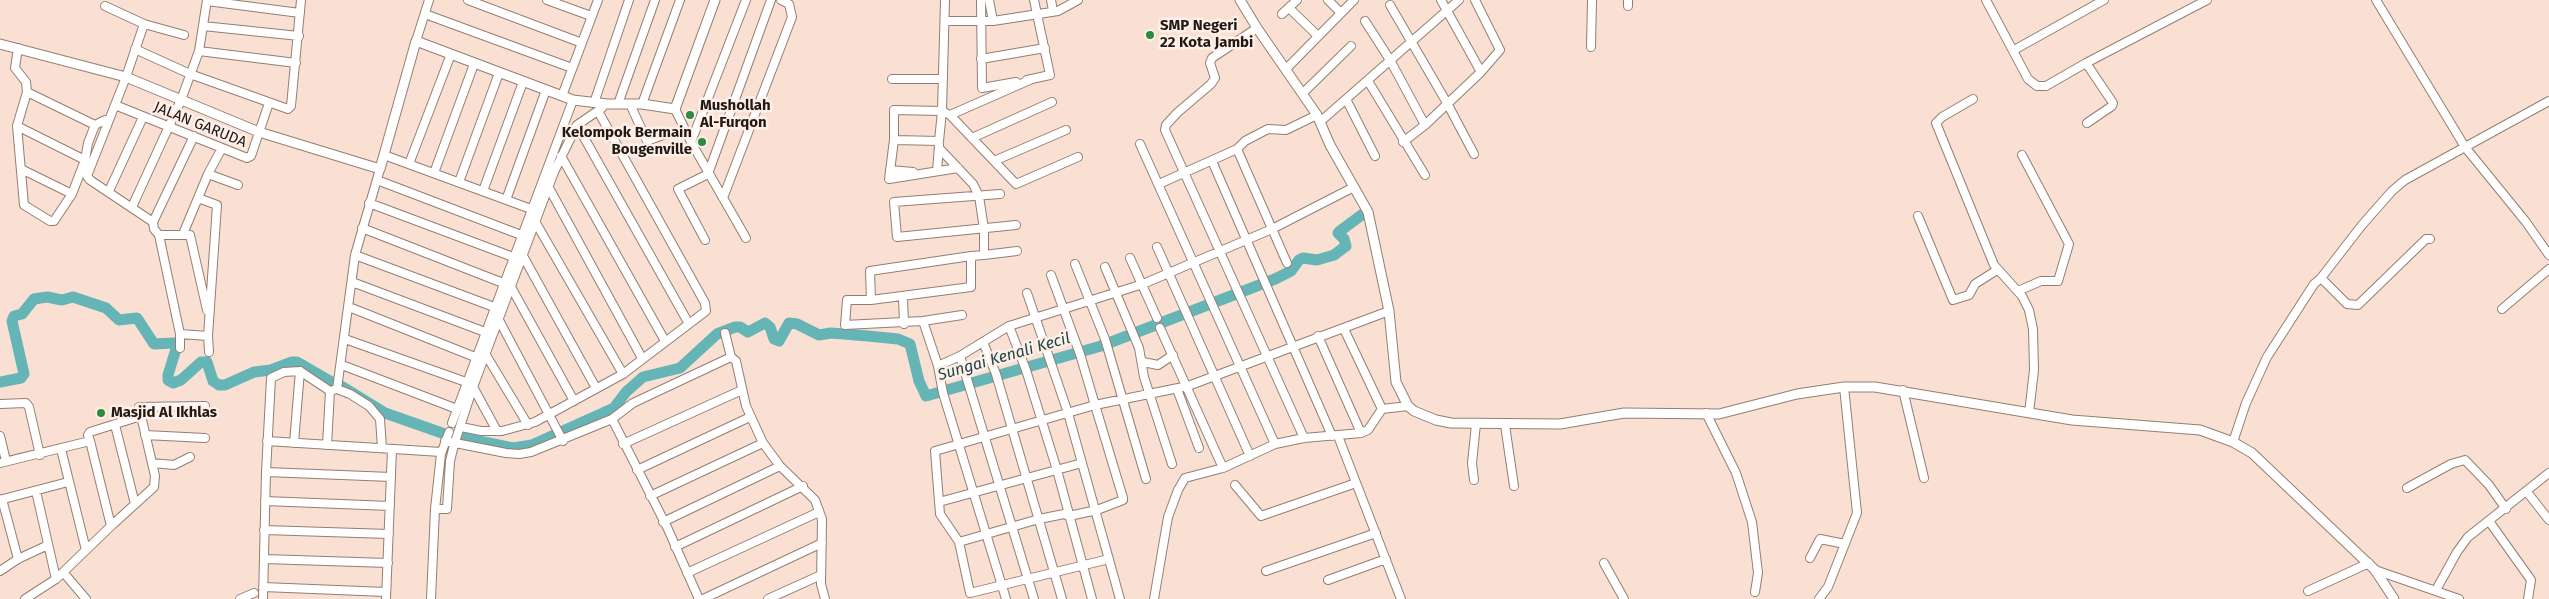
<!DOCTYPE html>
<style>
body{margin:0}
canvas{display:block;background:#f9e0d3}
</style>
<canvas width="2549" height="599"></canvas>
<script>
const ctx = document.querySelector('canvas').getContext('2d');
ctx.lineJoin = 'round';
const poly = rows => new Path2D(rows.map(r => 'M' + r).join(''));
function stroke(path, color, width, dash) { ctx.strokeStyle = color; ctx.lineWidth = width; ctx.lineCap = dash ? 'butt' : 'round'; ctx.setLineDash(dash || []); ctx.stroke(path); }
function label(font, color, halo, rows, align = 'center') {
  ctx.font = font + ' "Fira Sans",sans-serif'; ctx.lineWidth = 5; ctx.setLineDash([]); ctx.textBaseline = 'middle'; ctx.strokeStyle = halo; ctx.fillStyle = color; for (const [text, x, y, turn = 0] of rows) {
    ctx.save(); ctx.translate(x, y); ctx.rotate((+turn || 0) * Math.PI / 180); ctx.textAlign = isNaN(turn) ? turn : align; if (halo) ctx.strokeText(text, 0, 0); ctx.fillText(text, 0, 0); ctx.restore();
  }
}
const river = poly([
 [0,382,21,378,24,374,12,321,14,316,22,314,34,299,47,297,62,300,73,297,106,308,119,320,137,318,154,344,174,343,176,349,168,375,168,380,173,383,181,380,201,362,207,362,213,381,219,385,225,385,254,372,271,370,292,362,297,362,335,384],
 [341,386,385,413,442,433],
 [464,438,513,448,532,445,614,408,626,392,643,377,680,368,717,334,735,327,740,327,748,332,765,323,770,327,774,339,779,341,789,323,797,324,819,335,831,333,868,336,898,339,910,344,919,381,926,396,1101,346,1275,279,1291,271,1299,260,1303,258,1317,260,1334,255,1346,246,1344,239,1338,233,1340,231,1363,214]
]);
const minor = poly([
 [468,0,582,43],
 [547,0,591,16],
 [945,0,942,111,894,110,894,140,889,179,958,168],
 [981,0,982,88,1016,82],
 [989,0,993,21],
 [1051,0,1053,11],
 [1328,0,1341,13],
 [1475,0,1500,50,1481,72],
 [1986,0,2028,79,2037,86,2046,86,2086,63,2113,103,2112,106,2087,123],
 [2376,0,2465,147,2526,222,2549,255],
 [207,1,300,13],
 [1390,5,1447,103,1474,154],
 [105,6,144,24,184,35],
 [1628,6,1628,0],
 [1289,8,1318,36],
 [425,14,572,68],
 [1282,14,1297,0],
 [946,21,993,21,1058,11,1078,0],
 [1365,21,1390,60,1425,125,1403,142],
 [144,24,126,77,87,176,90,180,153,222,154,229,159,235,180,334,180,348],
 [203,26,299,36],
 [1257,28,1212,58,1210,63,1215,78,1211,84,1177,113,1166,125,1165,130,1304,438],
 [416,41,429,0],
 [1591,47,1592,0],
 [18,48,15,68,26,82,27,92],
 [135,49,190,74,288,109,291,106,301,0],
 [2014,50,2104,0],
 [199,51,296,63],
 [981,59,1045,48],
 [2086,63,2207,0],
 [1286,69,1354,0],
 [892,79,943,79],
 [1032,79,950,115,1016,184,1078,157],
 [1027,80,1050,75,1034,0],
 [1368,81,1425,175],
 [1303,93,1351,46],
 [562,96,598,0],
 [1346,99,1375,156],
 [1973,99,1942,117,1936,123,1994,265,2022,296,2029,310,2033,329,2034,370,2029,413],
 [594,103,629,0],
 [618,104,655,0],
 [630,104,647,141,668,133],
 [642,104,680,0],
 [115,105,247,158,251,156,269,103],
 [675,109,691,142,746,238],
 [1321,121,1459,0],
 [95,125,88,143,85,160,72,194,54,221,50,221,24,205,17,126,27,92,95,125,105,120,108,122],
 [577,125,689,324],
 [1425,125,1481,72,1441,0],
 [17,126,85,160],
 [972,138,1052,102],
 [894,140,939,141,942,111,946,113],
 [691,142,746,0],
 [1140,144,1275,444],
 [939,148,973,184,979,196,984,229,984,255,971,256,870,271,871,300,971,287,971,256],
 [1237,149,1287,263],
 [384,155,531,209],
 [561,156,665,341],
 [994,161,1066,130],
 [1212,161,1332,436],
 [409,164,451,54],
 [21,169,72,194],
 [890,170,913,172],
 [937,171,939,145],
 [434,173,474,64],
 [208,174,238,185],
 [377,180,521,235],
 [459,182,499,73],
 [1159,184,1237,149,1245,141,1268,129,1286,130,1317,115],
 [549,188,642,358],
 [109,191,143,117],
 [483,191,523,82],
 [1000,194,894,202,897,237,1016,225],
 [723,198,792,17,789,4,781,0],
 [506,200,546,90],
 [369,203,513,257],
 [132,207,181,100,199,51,207,0],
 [1918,216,1953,300,1969,295,1975,284,1997,270],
 [153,222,194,136],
 [536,223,623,374],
 [362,228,503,283],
 [183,234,208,174,222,148],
 [159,235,190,235,207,310],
 [705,240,678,189,708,174,771,0],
 [1157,247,1250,456],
 [355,255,494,307],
 [984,255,1017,251],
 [523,256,596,388],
 [1130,258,1157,318],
 [1075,264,1105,339,1146,479],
 [1105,267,1139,348,1144,377,1172,464],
 [1051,275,1080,354,1095,405,1123,498,1123,500,1097,510,1069,516,1064,514,1039,519,959,542,940,514,935,451,1095,405,1188,386,1389,311],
 [2321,278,2362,225,2392,191,2405,180,2549,101],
 [352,282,485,332],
 [511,287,574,401],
 [2018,291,2041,281,2058,281,2069,244,2022,155],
 [1027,293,1068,413,1120,599],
 [903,297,904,324],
 [871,300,847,300,845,325,923,321,938,366],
 [349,307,475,357],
 [2502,309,2549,269],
 [499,320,563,441],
 [923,321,962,315],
 [1009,326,1026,370,1057,470,1092,599],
 [1160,328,1223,468],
 [1344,329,1382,409],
 [725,333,731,357,736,361,746,406,763,443,780,466,815,500,822,519,821,584,825,599],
 [180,334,208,336,217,205,198,198],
 [208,336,209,352],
 [1318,336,1361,433],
 [345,339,466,382],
 [983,342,996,374,1062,599],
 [486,355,528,425],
 [960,356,1034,599],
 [1143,362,1158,365,1173,355],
 [342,365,457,409],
 [473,387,497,431],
 [337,389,355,255,380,169],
 [1177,389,1199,448],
 [1903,390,1924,478],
 [0,404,26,403,29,407,40,455],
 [1706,413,1736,473,1752,522,1758,573,1755,592],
 [612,419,667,527,699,599],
 [452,423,573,100],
 [115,425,135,504],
 [1505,425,1514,486],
 [461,427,481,431,502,431,535,422,623,374,706,311,705,303,598,111],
 [145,435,205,438],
 [0,436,6,461],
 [1338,436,1401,599],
 [90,441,111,526],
 [267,441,441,452],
 [445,441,506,453,519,454,531,452,612,419,633,403,731,357],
 [2233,442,2246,403,2267,357,2314,284,2321,278,2347,304,2358,305,2426,239,2430,239],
 [294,443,300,371],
 [623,444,742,390],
 [327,445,330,391],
 [61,449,86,550],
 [0,463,90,441,88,435,90,432,141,416],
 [152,463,174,465,190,457],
 [637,470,750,417],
 [266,472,391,477],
 [1474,480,1472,463,1476,424],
 [1235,485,1261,516,1356,483],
 [2407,488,2451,464,2465,460,2489,485,2506,509],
 [36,491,56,579],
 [2527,492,2549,520],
 [650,496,763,443],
 [2,499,18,559],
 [0,500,68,482],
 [265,501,390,506],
 [939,502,1082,463],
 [435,509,447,509,450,461,454,445,473,387,554,172,577,125,602,108],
 [2489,521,2531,580,2528,599],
 [663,522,780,466],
 [264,530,389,534],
 [959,542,970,593,1109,559],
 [675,547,803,486],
 [1810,558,1820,539,1845,544],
 [264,559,388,563],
 [1604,563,1624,599],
 [2375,570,2459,599],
 [0,571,18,559,48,545],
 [1266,571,1376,533],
 [63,572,86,599],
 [687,573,819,512],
 [1328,580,1386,559],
 [263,587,386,592],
 [2436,590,2457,552,2468,537,2549,473],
 [2308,591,2369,563],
 [25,599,56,579,111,526,154,487,155,476,139,407,205,406],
 [240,599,254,593],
 [263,599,266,472,271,378,284,372,300,371,330,391,337,389,350,394,369,406,380,419,382,448],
 [386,599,392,449],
 [431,599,435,509,441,454,449,432],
 [703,599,822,543],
 [768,599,821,575],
 [1006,599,943,393,938,366,960,356,1009,326,1143,284,1272,229,1354,187],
 [1154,599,1168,517,1178,490,1185,478,1223,468,1275,444,1304,438,1361,433,1368,430,1382,409,1408,406],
 [1819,599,1828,587,1857,513,1844,387]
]);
const tertiary = poly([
 [1240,0,1257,28,1317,115,1330,145,1368,212,1389,311,1396,382,1408,406,1414,411,1436,420,1451,423,1560,424,1624,413,1719,414,1797,394,1844,387,1875,387,2072,420,2200,430,2233,442,2252,453,2375,570,2394,599],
 [0,44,126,77,259,132,380,169,416,41,573,100,607,104,642,104,675,109,715,0]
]);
const markers = [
 [1150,35,5,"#2c8b3e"],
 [690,115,5,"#2c8b3e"],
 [702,142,5,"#2c8b3e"],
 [101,413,5,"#2c8b3e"]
];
const poiNames = [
 ["SMP Negeri",1160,26],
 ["22 Kota Jambi",1160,43],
 ["Mushollah",700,106],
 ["Al-Furqon",700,123],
 ["Kelompok Bermain",692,133,"right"],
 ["Bougenville",692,150,"right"],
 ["Masjid Al Ikhlas",111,413]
];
const streetNames = [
 ["JALAN GARUDA",200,125,22]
];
const waterNames = [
 ["Sungai Kenali Kecil",1004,357,-16]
];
stroke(river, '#65b5b6', 11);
stroke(minor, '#947e72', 10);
stroke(tertiary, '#947e72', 11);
stroke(minor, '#fff', 8);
stroke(tertiary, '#fff', 9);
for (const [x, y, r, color] of markers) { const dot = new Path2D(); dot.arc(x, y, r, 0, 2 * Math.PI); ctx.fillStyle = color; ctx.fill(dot); stroke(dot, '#fef0e8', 2); }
label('bold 15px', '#221915', '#fef0e8', poiNames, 'left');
label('15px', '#221915', '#fef0e8', streetNames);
label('italic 16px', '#204747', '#fef0e8', waterNames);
</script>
